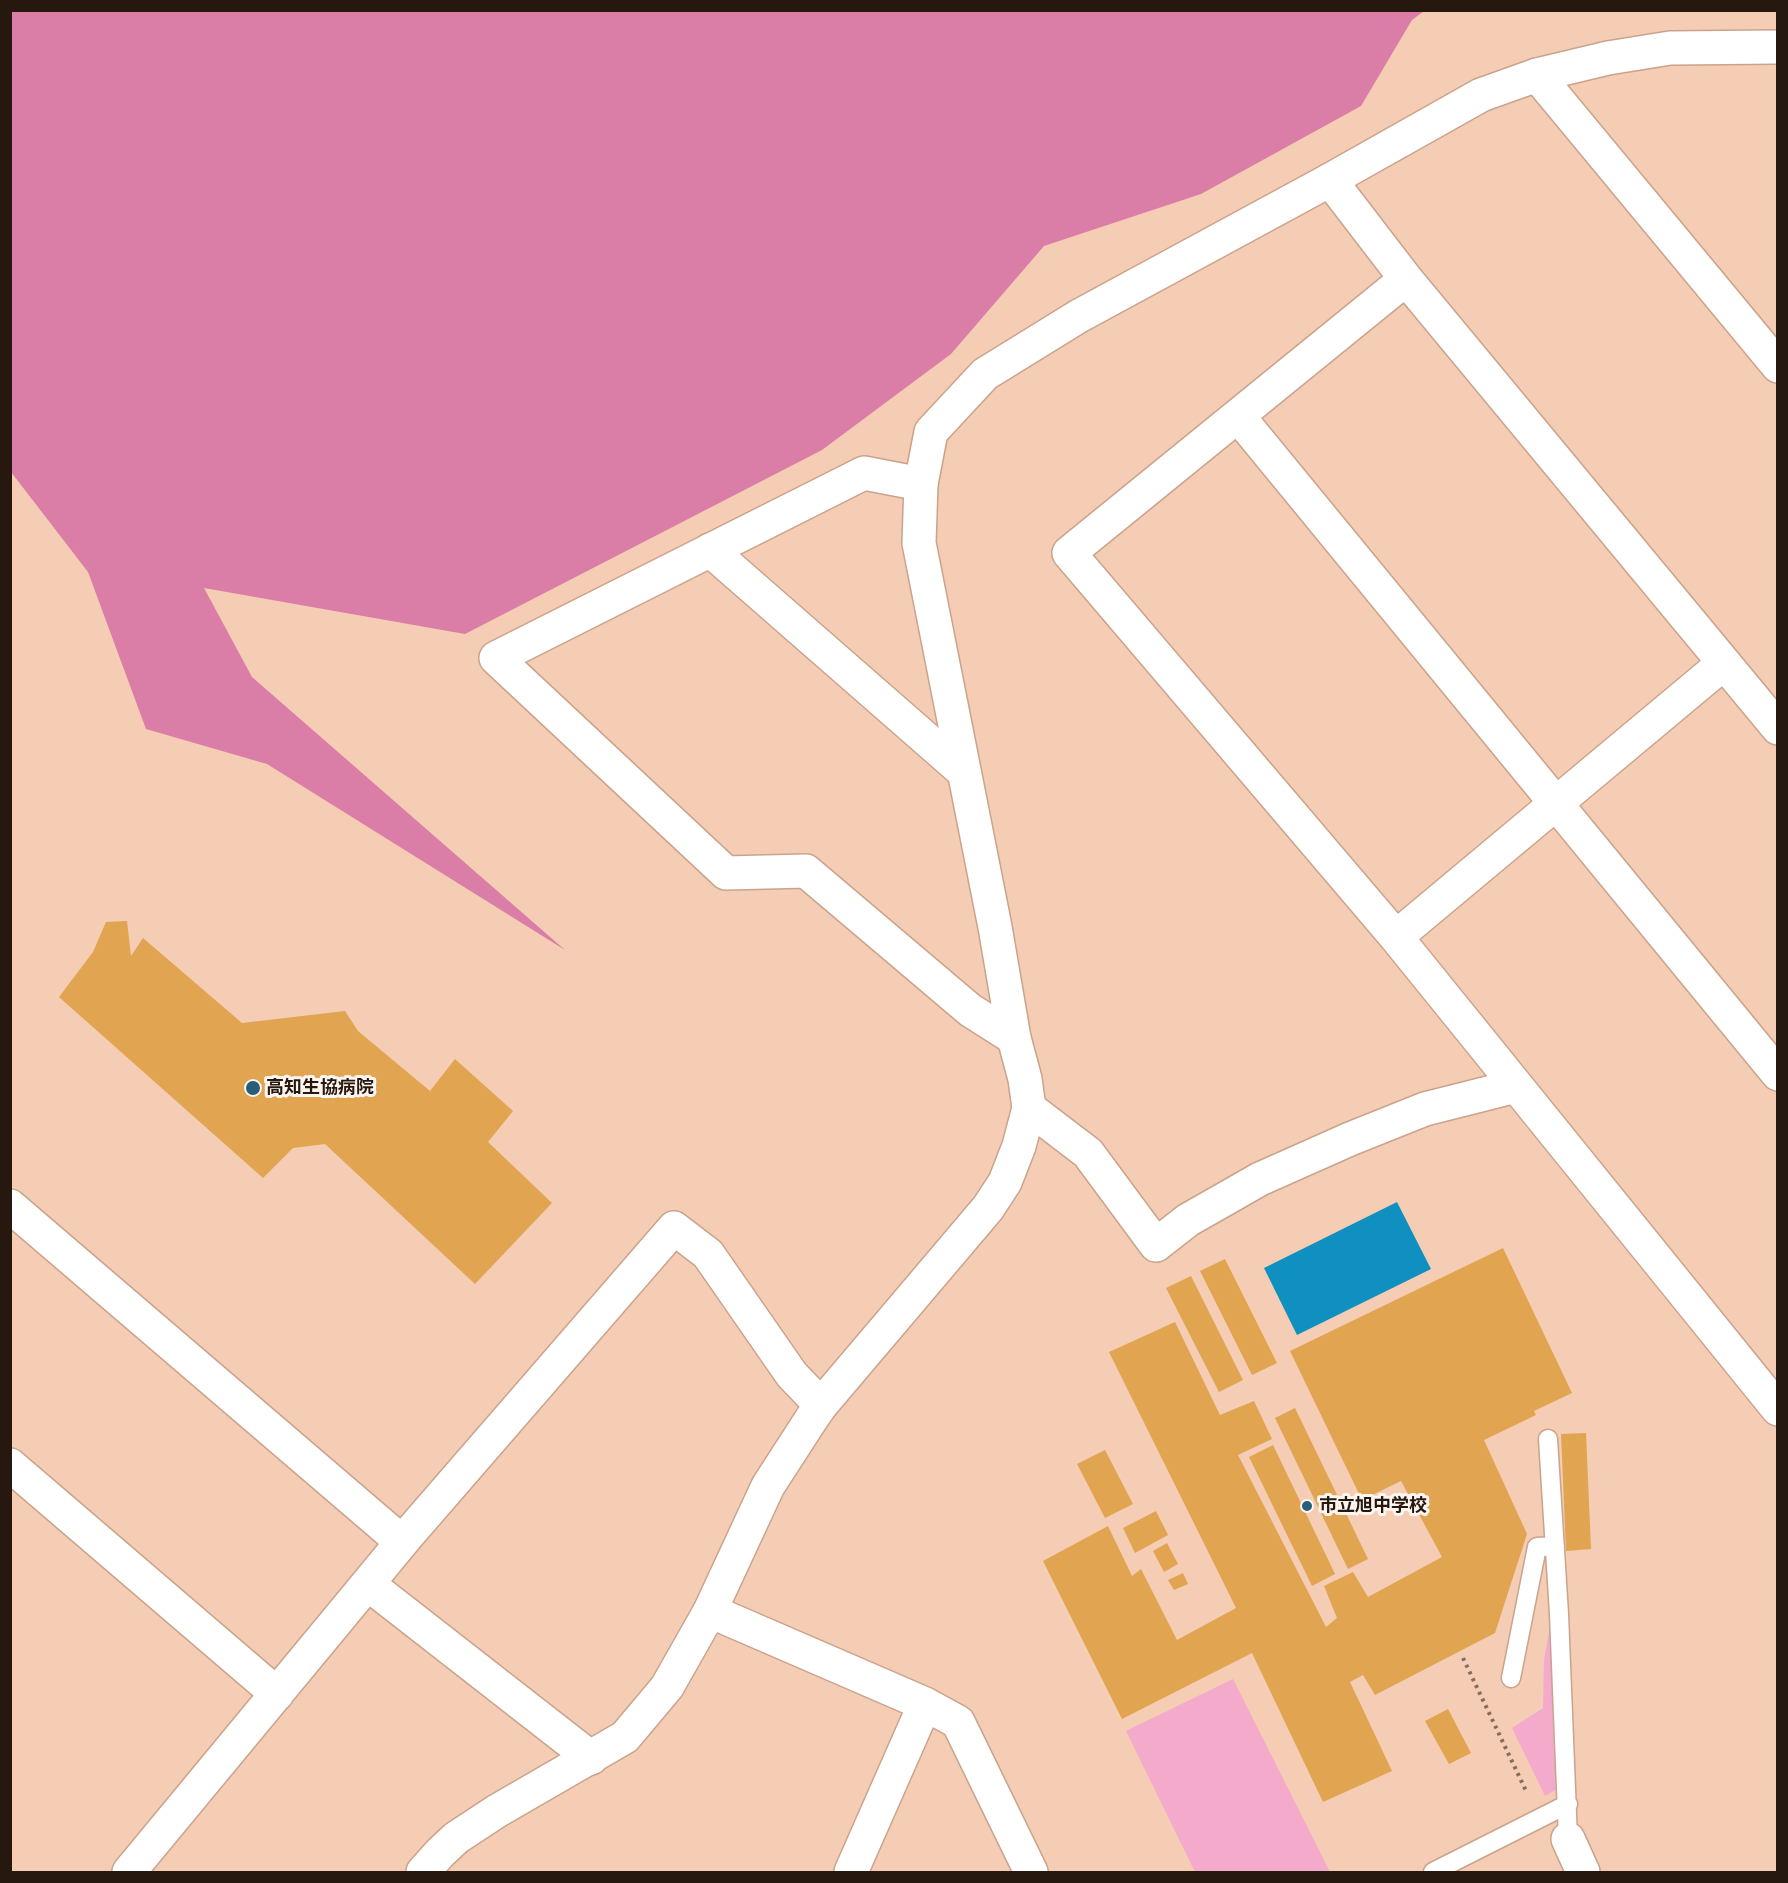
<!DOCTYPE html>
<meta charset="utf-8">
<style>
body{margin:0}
#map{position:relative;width:1788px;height:1883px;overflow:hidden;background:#f5ccb4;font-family:Mulish,sans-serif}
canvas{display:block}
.frame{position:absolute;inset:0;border:12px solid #26170f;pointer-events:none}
</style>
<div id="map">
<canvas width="1788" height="1883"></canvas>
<div class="frame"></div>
</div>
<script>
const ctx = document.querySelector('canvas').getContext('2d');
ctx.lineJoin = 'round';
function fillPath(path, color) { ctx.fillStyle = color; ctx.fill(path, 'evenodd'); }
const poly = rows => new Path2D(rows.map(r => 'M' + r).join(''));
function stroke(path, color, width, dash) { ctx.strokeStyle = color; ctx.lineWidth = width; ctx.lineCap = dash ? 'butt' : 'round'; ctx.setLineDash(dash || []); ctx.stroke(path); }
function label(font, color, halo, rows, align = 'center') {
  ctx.font = font + ' Mulish,"Noto Sans JP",sans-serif'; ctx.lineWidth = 6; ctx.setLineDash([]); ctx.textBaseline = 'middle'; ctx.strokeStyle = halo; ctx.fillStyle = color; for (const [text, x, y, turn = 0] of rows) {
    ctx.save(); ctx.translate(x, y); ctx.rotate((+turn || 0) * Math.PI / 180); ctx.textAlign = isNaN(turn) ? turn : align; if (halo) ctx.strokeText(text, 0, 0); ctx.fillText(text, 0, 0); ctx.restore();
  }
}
const green = poly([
 [1551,1621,1557,1789,1545,1796,1512,1728,1543,1708,1544,1660],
 [1233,1679,1330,1872,1195,1872,1126,1731]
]);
const forest = poly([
 [11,10,1424,10,1424,11,1412,20,1361,106,1201,194,1044,246,951,354,822,450,465,634,204,588,252,677,565,950,267,764,146,729,88,572,11,472]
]);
const water = poly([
 [1397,1202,1431,1269,1297,1335,1264,1268]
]);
const building = poly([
 [127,921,131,956,143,938,242,1023,345,1011,358,1031,430,1091,455,1059,513,1111,488,1142,552,1203,475,1284,325,1144,293,1148,263,1178,59,997,93,952,106,922],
 [1503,1248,1572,1393,1534,1411,1536,1415,1484,1440,1527,1534,1495,1633,1375,1695,1363,1675,1350,1682,1392,1771,1323,1802,1252,1653,1122,1719,1043,1561,1108,1526,1132,1576,1141,1569,1177,1640,1236,1608,1109,1352,1175,1322,1220,1415,1254,1401,1272,1439,1238,1455,1326,1627,1337,1618,1324,1586,1353,1572,1368,1597,1442,1557,1401,1481,1362,1500,1290,1351],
 [1225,1259,1277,1363,1252,1375,1200,1271],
 [1191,1276,1243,1380,1219,1392,1166,1288],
 [1295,1408,1368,1559,1348,1569,1275,1418],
 [1586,1433,1591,1549,1566,1551,1561,1434],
 [1273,1445,1335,1574,1312,1586,1249,1457],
 [1105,1450,1133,1504,1105,1518,1077,1464],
 [1156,1511,1168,1535,1135,1553,1123,1528],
 [1167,1543,1178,1564,1164,1572,1153,1551],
 [1183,1573,1188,1584,1174,1590,1168,1580],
 [1448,1709,1471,1753,1449,1764,1425,1721]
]);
const path = poly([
 [1463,1658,1527,1793]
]);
const service = poly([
 [1548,1439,1559,1614,1568,1839],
 [1511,1678,1537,1547,1555,1546],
 [1433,1872,1568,1804]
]);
const minor = poly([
 [1537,75,1778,366],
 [1330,180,1406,279,1778,728],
 [1406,279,1069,553,1396,937,1778,1409],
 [1238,416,1778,1074],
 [921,484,864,473,496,658,726,873,806,871,970,1010,1014,1038],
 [710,550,964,772],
 [1396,937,1724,663],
 [1029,1108,1088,1153,1156,1245,1188,1220,1260,1179,1350,1139,1425,1109,1516,1086],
 [10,1206,402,1542],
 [10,1465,277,1694],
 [368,1584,591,1758],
 [710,1611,925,1704,958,1722,1031,1872],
 [1568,1839,1583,1872],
 [129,1872,407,1536,674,1228,708,1254,792,1375,821,1405],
 [851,1872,925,1704]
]);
const tertiary = poly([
 [423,1872,440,1853,456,1838,497,1811,625,1737,667,1687,710,1611,768,1486,812,1418,821,1405,988,1208,1005,1182,1019,1146,1029,1108,1025,1079,1014,1038,995,927,919,543,921,484,931,432,985,374,1079,316,1330,180,1481,95,1537,75,1608,58,1670,48,1778,47]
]);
const markers = [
 [253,1088,8,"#275e79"],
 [1307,1506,6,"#275e79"]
];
const poiNames = [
 ["高知生協病院",266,1088],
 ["市立旭中学校",1319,1506]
];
fillPath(green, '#f4aaca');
fillPath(forest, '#da7ea7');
fillPath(water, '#0f90c1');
fillPath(building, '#e1a451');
stroke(service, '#caa38c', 21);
stroke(minor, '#caa38c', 36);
stroke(tertiary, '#caa38c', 36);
stroke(path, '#876c5c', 4, [3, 4.5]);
stroke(service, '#fff', 18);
stroke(minor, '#fff', 33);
stroke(tertiary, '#fff', 33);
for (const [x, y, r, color] of markers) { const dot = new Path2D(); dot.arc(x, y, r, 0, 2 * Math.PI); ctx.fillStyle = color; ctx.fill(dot); stroke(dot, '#fdf5f0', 2); }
label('bold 18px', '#26170f', '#fdf5f0', poiNames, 'left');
</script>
